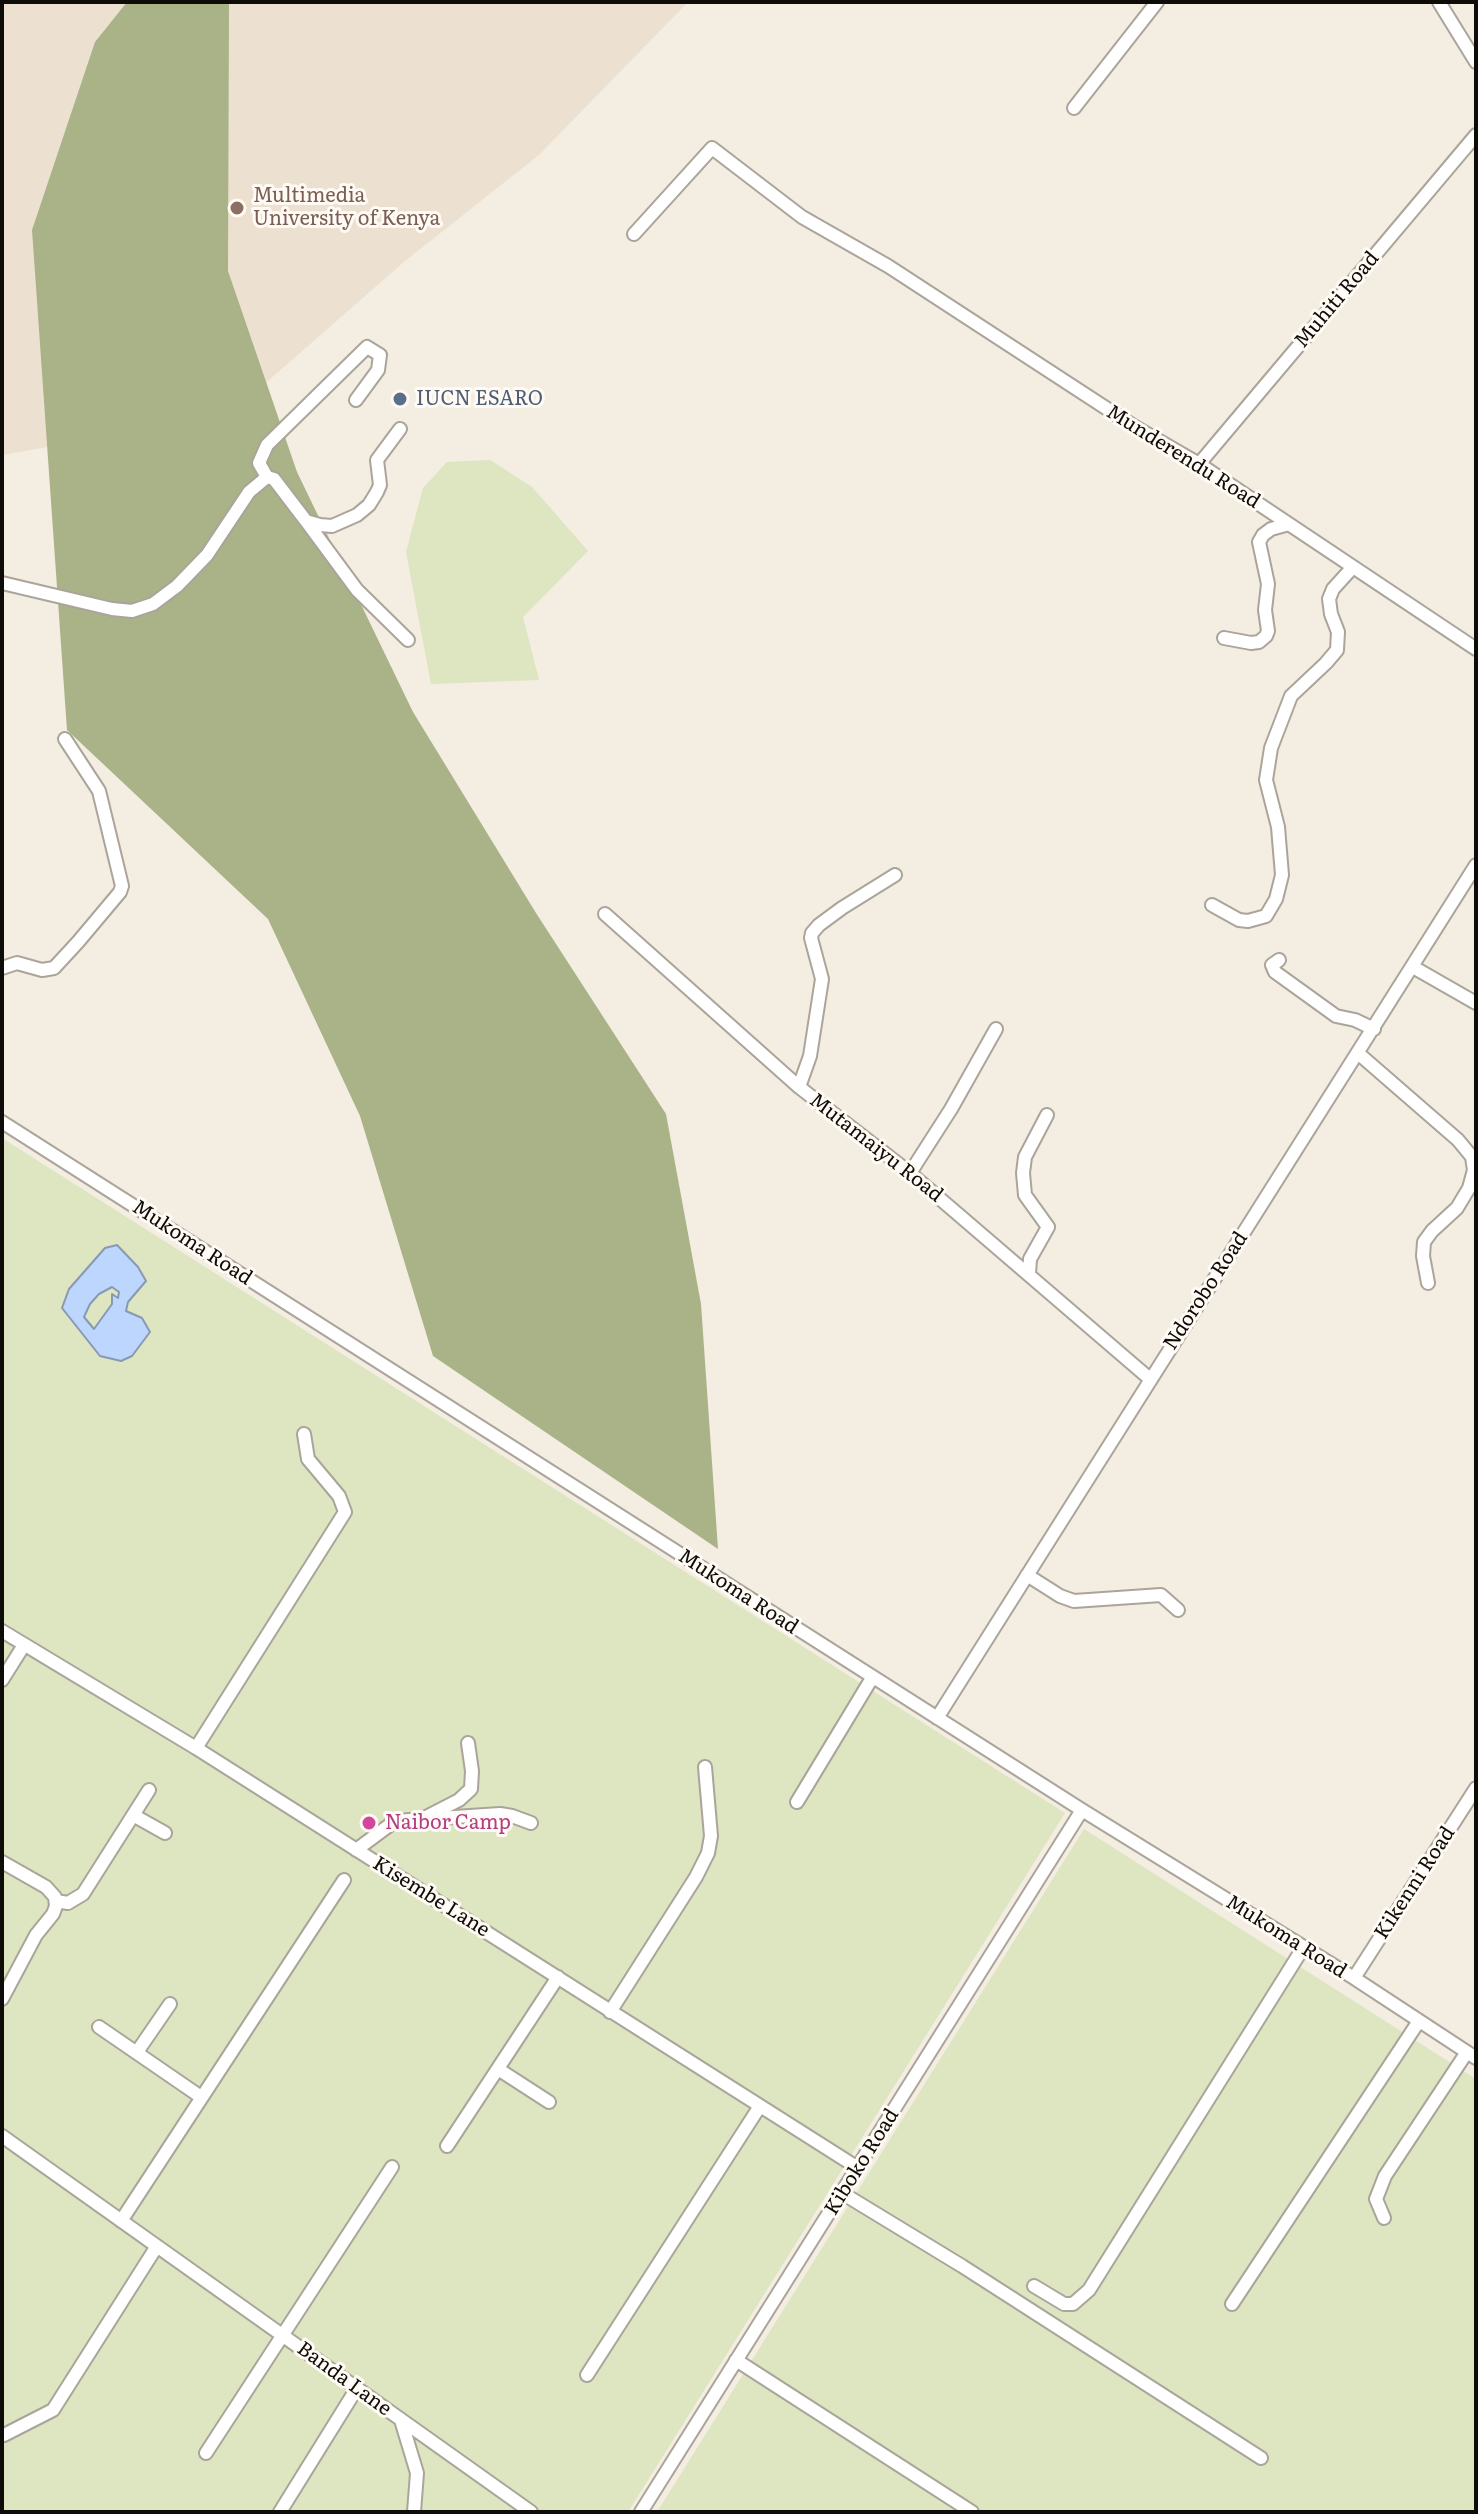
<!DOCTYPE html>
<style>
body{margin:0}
#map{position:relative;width:1478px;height:2514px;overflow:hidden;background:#f4ede2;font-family:Literata,serif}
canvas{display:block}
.frame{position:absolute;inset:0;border:4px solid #0e0c08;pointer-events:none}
</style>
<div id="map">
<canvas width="1478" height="2514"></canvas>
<div class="frame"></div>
</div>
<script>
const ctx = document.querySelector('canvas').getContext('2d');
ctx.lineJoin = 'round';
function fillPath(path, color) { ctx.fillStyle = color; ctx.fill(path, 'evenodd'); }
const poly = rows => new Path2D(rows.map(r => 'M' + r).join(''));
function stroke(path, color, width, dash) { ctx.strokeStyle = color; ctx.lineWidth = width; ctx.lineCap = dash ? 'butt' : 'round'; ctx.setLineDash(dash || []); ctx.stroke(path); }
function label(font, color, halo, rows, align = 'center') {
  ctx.font = font + ' Literata,serif'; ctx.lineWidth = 6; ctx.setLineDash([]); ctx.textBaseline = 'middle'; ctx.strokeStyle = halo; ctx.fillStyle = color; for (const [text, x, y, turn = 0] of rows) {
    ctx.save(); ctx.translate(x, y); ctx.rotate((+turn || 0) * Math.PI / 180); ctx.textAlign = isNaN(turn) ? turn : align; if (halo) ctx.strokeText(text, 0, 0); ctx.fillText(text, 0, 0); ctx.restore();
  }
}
const built = poly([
 [2,2,688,2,539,155,405,261,220,423,98,438,2,455]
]);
const green = poly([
 [490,460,532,487,588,551,523,617,539,680,431,684,406,552,423,488,447,462],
 [2,1138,1065,1813,628,2512,2,2512],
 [1084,1829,1476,2079,1476,2512,657,2512]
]);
const forest = poly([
 [127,2,225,2,229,4,228,271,297,472,413,712,536,913,666,1114,701,1304,718,1549,433,1356,360,1116,268,919,67,730,32,230,95,42]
]);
const water = poly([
 [117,1245,138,1267,146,1281,128,1302,126,1311,142,1318,150,1332,132,1356,121,1361,100,1356,62,1308,69,1289,105,1248,117,1245],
 [112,1287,119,1292,118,1298,112,1294,112,1304,94,1329,84,1317,90,1304,99,1294,112,1287]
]);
const minor = poly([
 [1439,2,1476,62],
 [1074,108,1157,2],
 [634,234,712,148,802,217,888,266,1135,427,1199,464,1476,649],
 [1199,464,1476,135],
 [267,477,259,463,267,445,367,347,380,355,378,370,356,400],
 [306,521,357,590,408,640],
 [2,583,112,609,132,611,153,604,177,586,207,555,249,492,267,477,274,479,306,521,320,525,332,526,357,515,369,505,377,492,380,485,377,460,400,429],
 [1224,638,1251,643,1259,642,1266,636,1268,631,1265,610,1268,584,1259,542,1263,535,1271,529,1289,524],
 [1212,905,1239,920,1248,921,1266,916,1276,899,1282,875,1278,827,1266,780,1271,748,1291,696,1326,663,1337,650,1338,632,1331,614,1329,599,1333,589,1353,567],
 [605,914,799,1087,910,1173,1150,1379],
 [1279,960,1272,965,1275,972,1336,1016,1355,1020,1374,1029],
 [1413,967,1476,1003],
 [2,968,17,963,42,970,54,968,78,942,120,892,122,886,99,791,65,739],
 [1359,1054,1458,1140,1472,1157,1474,1170,1469,1188,1457,1208,1432,1231,1424,1242,1423,1256,1428,1283],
 [799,1087,810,1056,822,979,811,938,812,933,819,925,842,908,895,875],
 [2,1122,1082,1810,1354,1978,1476,2058],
 [910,1173,951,1109,996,1029],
 [1029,1274,1030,1259,1048,1227,1025,1195,1023,1173,1025,1157,1047,1115],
 [1027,1575,1060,1596,1074,1601,1161,1595,1178,1610],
 [2,1631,196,1748,858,2168],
 [2,1680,24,1645],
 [937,1718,1476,865],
 [196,1748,345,1512,339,1496,308,1459,304,1434],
 [797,1802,872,1678],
 [133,1815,165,1833],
 [426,1817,459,1800,471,1789,472,1771,468,1743],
 [356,1850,395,1821,500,1814,512,1816,531,1823],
 [2,1862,46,1887,55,1897,56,1906,53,1914,36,1935,2,1999],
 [56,1901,68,1903,83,1894,149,1790],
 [1354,1978,1476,1788],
 [610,2012,696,1877,708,1853,711,1836,705,1767],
 [99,2027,201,2097],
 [137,2052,170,2004],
 [498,2069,549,2102],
 [2,2136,531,2512],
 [447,2146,558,1977],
 [842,2193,962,2266,1261,2458],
 [1384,2218,1376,2199,1385,2176,1467,2052],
 [121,2221,344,1880],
 [1034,2286,1064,2304,1073,2304,1089,2290,1303,1948],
 [1232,2304,1419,2021],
 [736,2360,972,2512],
 [587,2375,760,2106],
 [401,2420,417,2473,414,2512],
 [4,2435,53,2410,157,2246],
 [206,2453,392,2167],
 [280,2512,357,2388],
 [641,2512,1082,1810]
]);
const markers = [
 [237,208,8,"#8d6e63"],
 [400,399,8,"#5c6f8a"],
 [369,1823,8,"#d1479c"]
];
const educationNames = [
 ["Multimedia",253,196],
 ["University of Kenya",253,219]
];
const streetNames = [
 ["Muhiti Road",1337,300,-50],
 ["Munderendu Road",1183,457,32],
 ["Mutamaiyu Road",876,1148,38],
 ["Mukoma Road",192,1243,33],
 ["Ndorobo Road",1206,1291,-57],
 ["Mukoma Road",738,1592,33],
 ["Kikenni Road",1415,1883,-57],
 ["Kisembe Lane",431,1897,32],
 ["Mukoma Road",1286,1937,32],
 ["Kiboko Road",862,2162,-58],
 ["Banda Lane",344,2379,36]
];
const serviceNames = [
 ["IUCN ESARO",416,399]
];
const hotelNames = [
 ["Naibor Camp",385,1823]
];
fillPath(built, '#ece1d0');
fillPath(green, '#dde5c1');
fillPath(forest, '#a9b387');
fillPath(water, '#bdd6fd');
stroke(water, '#8899b4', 2);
stroke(minor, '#aba49a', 16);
stroke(minor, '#fff', 12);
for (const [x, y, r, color] of markers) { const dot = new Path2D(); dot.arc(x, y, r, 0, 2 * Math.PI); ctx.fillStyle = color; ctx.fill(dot); stroke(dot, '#fffaf4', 3); }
label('20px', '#785e54', '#fffaf4', educationNames, 'left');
label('20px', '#0e0c08', '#fffaf4', streetNames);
label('20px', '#4e5e75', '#fffaf4', serviceNames, 'left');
label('20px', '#b23c85', '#fffaf4', hotelNames, 'left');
</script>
